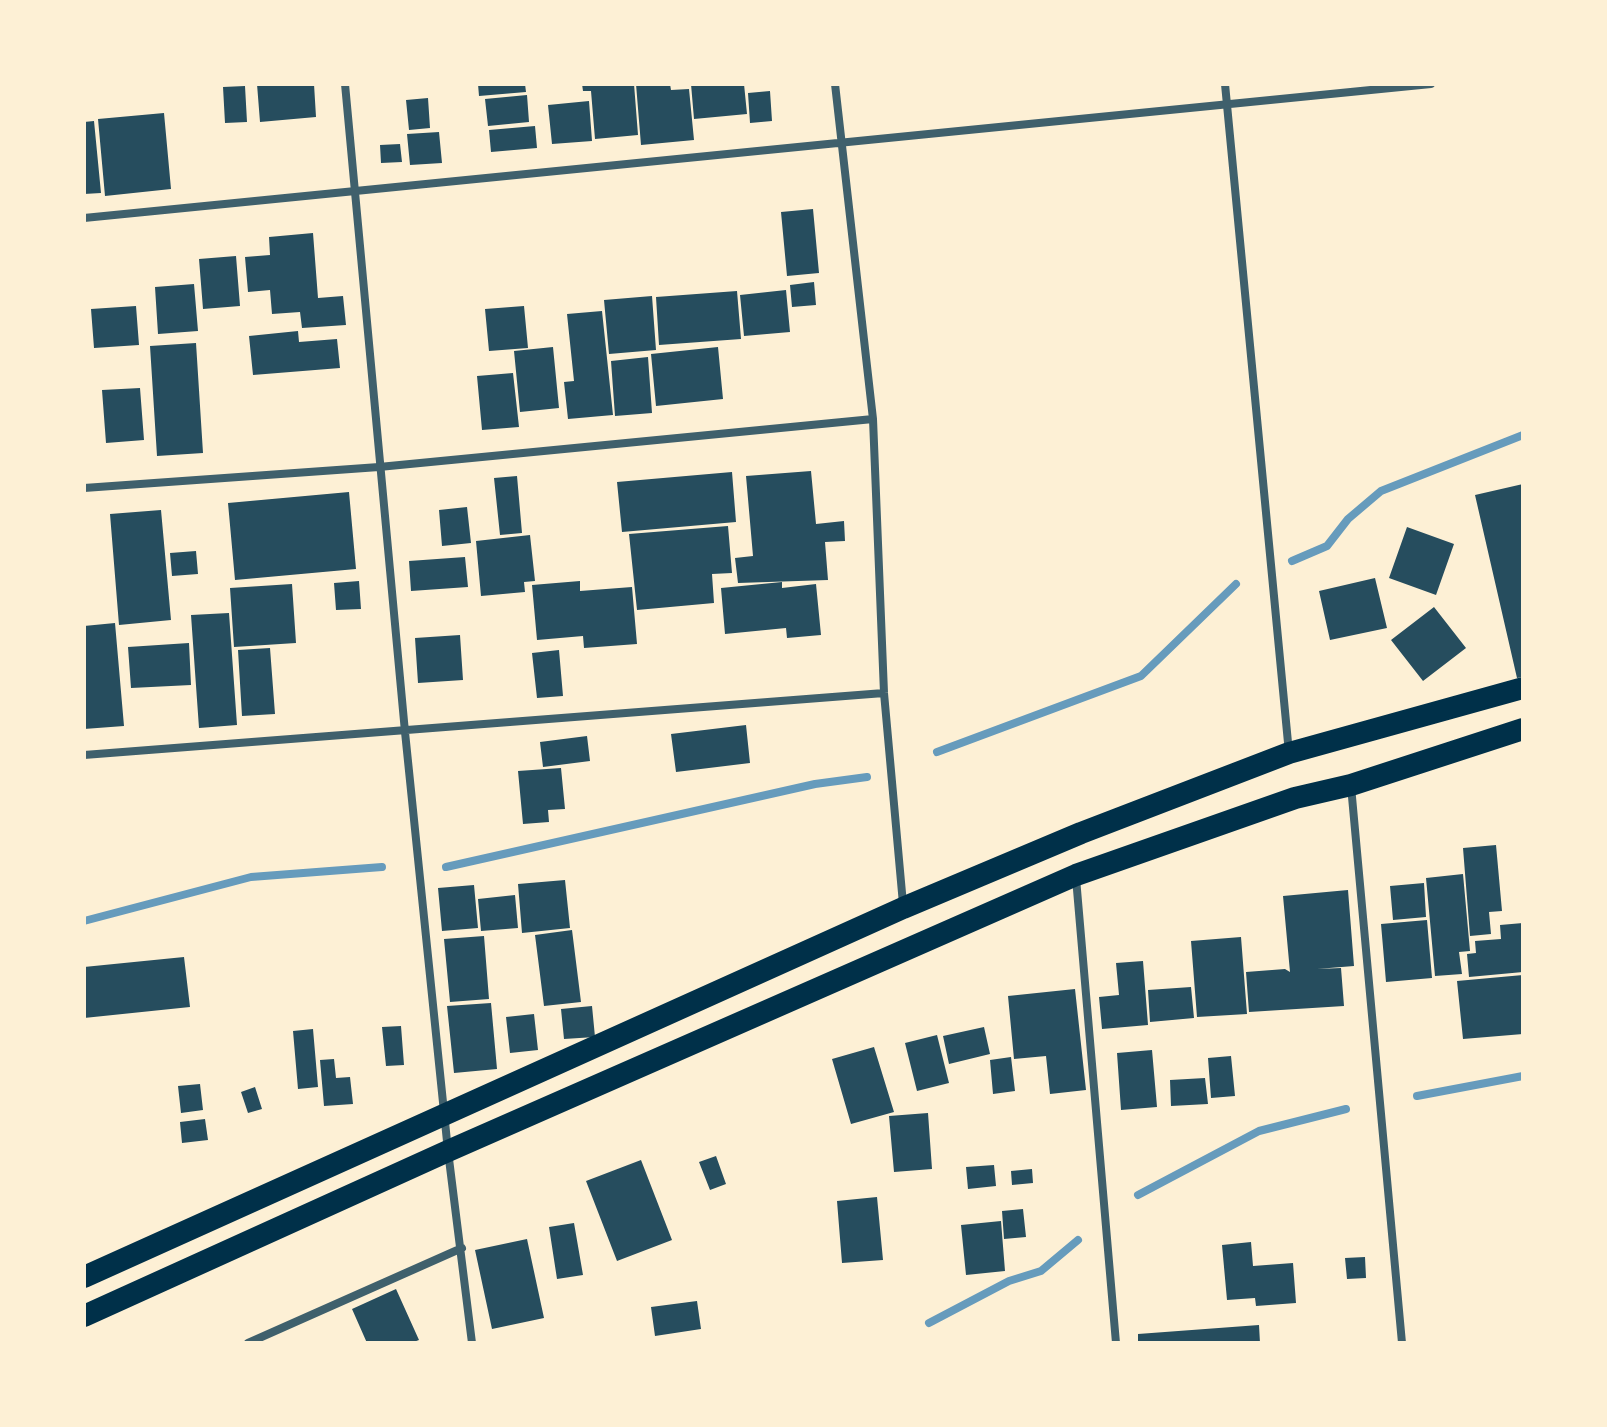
<!DOCTYPE html>
<style>
body{margin:0}
#map{position:relative;width:1607px;height:1427px;overflow:hidden;background:#fdf0d5;font-family:Ubuntu,sans-serif}
canvas{display:block}
.frame{position:absolute;inset:0;border:86px solid #fdf0d5;pointer-events:none}
</style>
<div id="map">
<canvas width="1607" height="1427"></canvas>
<div class="frame"></div>
</div>
<script>
const ctx = document.querySelector('canvas').getContext('2d');
ctx.lineJoin = 'round';
const poly = rows => new Path2D(rows.map(r => 'M' + r).join(''));
function stroke(path, color, width, dash) { ctx.strokeStyle = color; ctx.lineWidth = width; ctx.lineCap = dash ? 'butt' : 'round'; ctx.setLineDash(dash || []); ctx.stroke(path); }
function fillPath(path, color) { ctx.fillStyle = color; ctx.fill(path, 'evenodd'); }
const stream = poly([
 [1292,561,1327,546,1348,519,1381,491,1523,435],
 [937,752,1141,676,1236,584],
 [446,867,815,784,867,777],
 [84,921,251,877,382,867],
 [1417,1096,1523,1076],
 [1138,1195,1259,1131,1346,1109],
 [929,1323,1009,1281,1041,1271,1078,1240]
]);
const building = poly([
 [257,84,314,84,316,117,260,122],
 [478,84,525,84,526,92,479,96],
 [582,84,634,84,638,135,595,139,591,91,583,91],
 [636,84,670,84,671,90,689,89,694,140,641,145],
 [691,84,744,84,747,114,694,119],
 [245,86,247,122,225,123,223,87],
 [770,91,772,121,750,123,748,93],
 [527,95,529,122,488,126,485,99],
 [428,98,430,128,409,130,406,100],
 [589,101,592,141,552,144,548,105],
 [164,113,171,189,105,196,98,119],
 [94,121,101,193,84,194,84,122],
 [535,126,537,148,491,152,489,130],
 [439,132,442,163,410,165,407,134],
 [400,144,402,162,381,163,380,145],
 [813,209,819,273,787,276,781,212],
 [313,233,318,298,343,296,346,325,302,328,300,312,272,314,270,290,248,292,245,257,270,255,269,237],
 [236,256,240,306,203,309,199,259],
 [814,282,816,305,792,307,790,285],
 [194,284,198,331,158,334,155,287],
 [786,290,790,332,744,336,740,295],
 [737,291,741,339,659,345,656,297],
 [652,296,656,350,609,354,604,300],
 [136,306,139,345,94,348,91,309],
 [524,306,528,348,489,351,485,309],
 [602,311,613,415,568,419,564,382,574,381,567,314],
 [298,331,299,342,337,339,340,368,253,375,249,336],
 [196,343,203,453,157,456,150,346],
 [553,347,559,408,520,412,514,351],
 [718,347,723,399,656,406,651,354],
 [648,357,652,413,615,416,611,361],
 [513,373,519,427,482,430,477,376],
 [140,388,144,440,106,443,102,390],
 [811,471,816,524,844,521,845,541,825,542,828,580,738,583,735,558,753,556,746,476],
 [732,472,736,522,622,532,617,482],
 [517,476,522,533,500,535,494,478],
 [1523,484,1523,677,1517,678,1475,495],
 [349,492,356,569,235,580,228,503],
 [467,507,471,543,442,546,439,510],
 [161,510,171,620,119,625,110,514],
 [728,526,732,573,712,574,714,603,637,610,629,534],
 [1407,527,1454,544,1436,595,1389,578],
 [530,535,535,581,524,582,525,592,481,596,476,541],
 [196,551,198,574,172,576,170,553],
 [465,557,468,587,411,591,409,561],
 [1375,578,1387,628,1330,640,1319,591],
 [359,581,361,609,336,610,334,583],
 [580,581,580,591,632,587,637,644,584,648,583,636,537,640,532,585],
 [782,582,782,588,816,584,821,635,787,638,786,628,725,634,721,588],
 [292,584,296,643,234,647,230,588],
 [1434,607,1466,648,1423,681,1391,640],
 [229,613,237,725,199,728,191,615],
 [115,623,124,726,84,729,84,626],
 [460,635,463,680,418,683,415,638],
 [189,643,191,685,131,688,128,647],
 [270,648,275,714,242,716,238,650],
 [559,650,563,696,537,698,532,653],
 [746,725,750,763,676,772,671,734],
 [587,736,590,761,543,767,540,742],
 [561,768,565,809,548,810,549,822,523,824,518,771],
 [1496,845,1502,911,1489,912,1491,934,1470,936,1463,848],
 [1463,874,1470,951,1459,952,1462,974,1435,976,1426,878],
 [565,880,570,928,522,933,518,884],
 [1424,883,1426,917,1393,920,1390,886],
 [474,885,478,928,442,931,438,888],
 [1348,890,1354,966,1317,969,1341,968,1344,1006,1249,1012,1246,972,1285,969,1290,972,1283,896],
 [515,895,518,928,481,931,478,899],
 [1427,920,1432,978,1386,982,1381,924],
 [1523,923,1523,972,1469,977,1467,954,1476,953,1475,941,1501,939,1500,925],
 [572,930,581,1002,544,1006,535,935],
 [484,936,489,999,450,1002,444,939],
 [1241,937,1247,1014,1197,1017,1191,941],
 [184,957,190,1007,84,1018,84,967],
 [1143,961,1148,1025,1102,1029,1099,997,1119,995,1116,963],
 [1523,975,1523,1034,1463,1039,1457,981],
 [1191,987,1194,1018,1150,1022,1148,990],
 [1075,989,1086,1090,1050,1094,1046,1056,1014,1059,1008,996],
 [491,1003,497,1069,454,1073,447,1006],
 [592,1006,595,1037,564,1039,561,1009],
 [534,1014,538,1050,510,1053,506,1017],
 [401,1026,404,1065,386,1066,382,1027],
 [984,1027,990,1054,949,1064,943,1036],
 [313,1029,318,1087,298,1089,293,1031],
 [937,1035,949,1083,917,1091,905,1043],
 [874,1047,894,1112,851,1124,832,1059],
 [1152,1050,1157,1107,1121,1110,1117,1053],
 [1231,1056,1235,1096,1211,1098,1208,1058],
 [1011,1057,1015,1091,993,1094,990,1060],
 [334,1059,336,1078,350,1077,353,1104,324,1106,320,1060],
 [1205,1078,1208,1104,1171,1106,1170,1080],
 [200,1084,203,1110,181,1113,178,1086],
 [255,1087,262,1109,248,1113,241,1092],
 [928,1113,932,1169,894,1172,889,1116],
 [205,1119,208,1140,182,1143,180,1122],
 [716,1156,726,1184,710,1190,699,1162],
 [641,1160,672,1240,617,1261,586,1181],
 [994,1165,996,1186,968,1189,966,1167],
 [1032,1169,1033,1183,1012,1185,1011,1171],
 [877,1197,883,1260,842,1263,837,1201],
 [1023,1209,1026,1237,1004,1239,1002,1211],
 [1001,1221,1005,1271,966,1275,961,1225],
 [574,1223,583,1275,557,1279,549,1227],
 [527,1239,544,1318,492,1329,475,1250],
 [1251,1242,1253,1266,1293,1263,1296,1303,1256,1306,1255,1298,1227,1300,1222,1245],
 [1365,1257,1366,1278,1347,1279,1345,1258],
 [396,1289,419,1340,411,1343,367,1343,352,1309],
 [697,1301,701,1329,655,1336,651,1307],
 [1259,1325,1260,1343,1138,1343,1138,1334]
]);
const minor = poly([
 [345,84,405,732,448,1151,472,1343],
 [835,84,873,419,884,693,903,904],
 [1225,84,1289,753],
 [84,218,1431,84],
 [84,488,379,467,873,419],
 [84,755,884,693],
 [1351,786,1402,1343],
 [1076,878,1116,1343],
 [248,1343,462,1248]
]);
const trunk = poly([
 [84,1277,903,908,1081,833,1289,753,1523,688],
 [84,1316,448,1151,1076,875,1295,798,1351,785,1523,729]
]);
stroke(stream, '#669bbc', 8);
fillPath(building, '#264d5e');
stroke(minor, '#3f606c', 8);
stroke(trunk, '#003049', 22);
</script>
